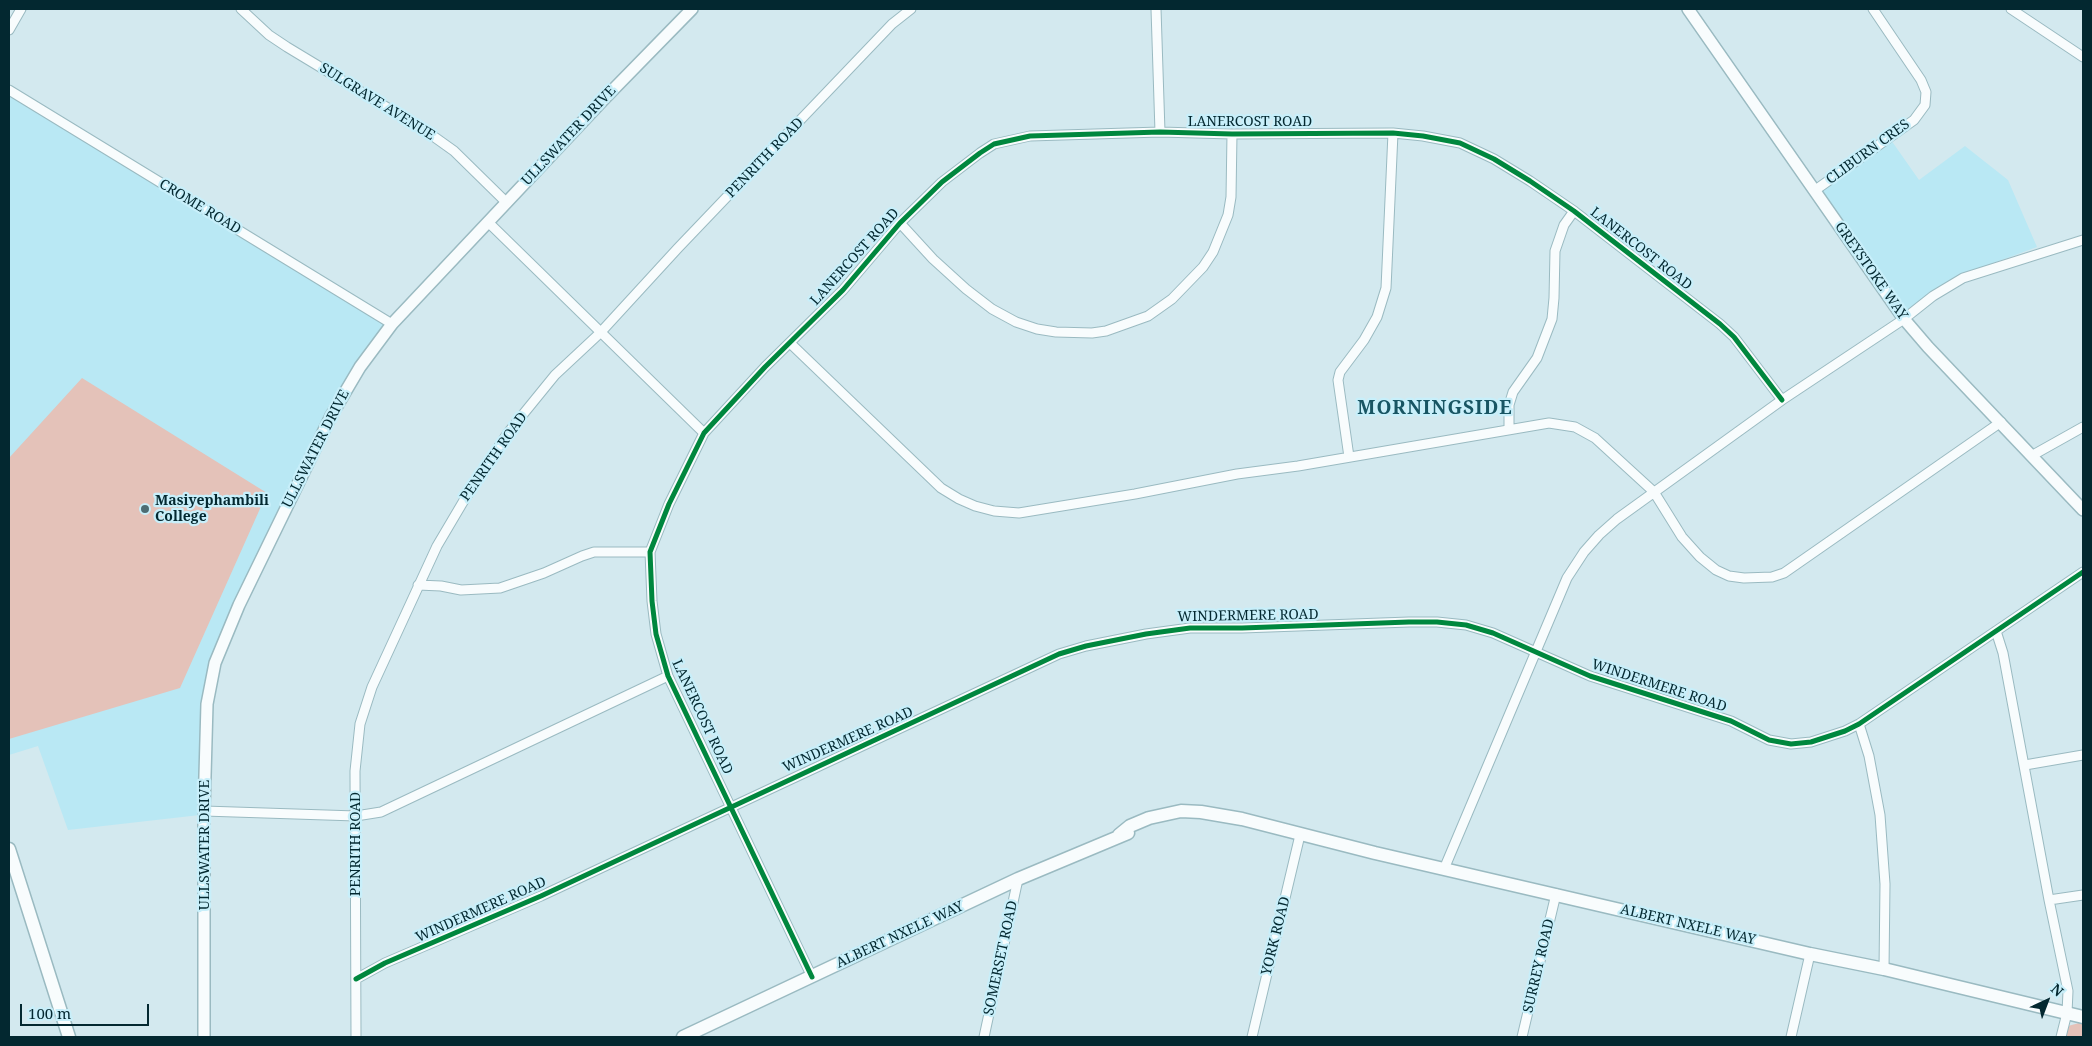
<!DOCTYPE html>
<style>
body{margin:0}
#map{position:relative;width:2092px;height:1046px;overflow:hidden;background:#d3e9ef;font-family:"Noto Serif",serif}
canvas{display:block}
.frame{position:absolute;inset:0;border:10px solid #032830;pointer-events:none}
.north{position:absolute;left:2022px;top:976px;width:50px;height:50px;-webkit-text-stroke:4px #c8effa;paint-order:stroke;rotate:43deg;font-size:14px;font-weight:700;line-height:20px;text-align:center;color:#032830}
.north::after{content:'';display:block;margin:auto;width:18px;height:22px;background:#032830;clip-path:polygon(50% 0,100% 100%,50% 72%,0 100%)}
.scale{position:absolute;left:20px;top:1004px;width:129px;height:22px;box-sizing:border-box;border:2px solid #032830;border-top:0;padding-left:6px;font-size:15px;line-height:18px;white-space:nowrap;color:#032830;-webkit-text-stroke:4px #c8effa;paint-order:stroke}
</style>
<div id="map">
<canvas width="2092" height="1046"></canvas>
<div class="frame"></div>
<div class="north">N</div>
<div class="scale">100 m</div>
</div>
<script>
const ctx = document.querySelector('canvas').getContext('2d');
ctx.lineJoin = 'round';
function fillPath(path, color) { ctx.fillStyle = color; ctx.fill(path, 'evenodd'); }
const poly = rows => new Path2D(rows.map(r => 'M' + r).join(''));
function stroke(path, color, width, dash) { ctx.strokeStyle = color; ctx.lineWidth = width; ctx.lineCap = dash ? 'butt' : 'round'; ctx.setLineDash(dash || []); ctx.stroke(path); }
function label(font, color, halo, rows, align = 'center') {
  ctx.font = font + ' "Noto Serif",serif'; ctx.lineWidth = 4.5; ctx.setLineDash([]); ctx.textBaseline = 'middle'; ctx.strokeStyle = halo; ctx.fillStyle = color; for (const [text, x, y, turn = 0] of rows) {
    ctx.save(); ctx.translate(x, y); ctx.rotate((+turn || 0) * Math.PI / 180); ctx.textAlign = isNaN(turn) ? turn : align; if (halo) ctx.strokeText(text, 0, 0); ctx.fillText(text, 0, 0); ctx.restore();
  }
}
const built = poly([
 [9,93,389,324,358,366,235,603,202,705,200,815,68,830,38,746,9,755],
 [1891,140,1919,180,1965,146,2008,180,2037,247,1980,268,1907,313,1820,190]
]);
const green = poly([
 [82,378,267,493,180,688,9,739,9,458],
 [2079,1023,2083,1024,2083,1037,2065,1037,2068,1026]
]);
const minor = poly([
 [241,9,269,35,287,47,426,131,454,151,507,203],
 [1156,9,1160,132],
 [2011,9,2083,57],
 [9,30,21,9],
 [9,90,392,324],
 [1814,191,1914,120,1925,105,1926,92,1921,80,1873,9],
 [489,223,704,433],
 [900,223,933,259,966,289,992,309,1016,322,1037,329,1056,332,1092,333,1106,331,1148,316,1172,299,1203,267,1213,252,1228,215,1231,197,1232,134],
 [790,343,941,488,959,499,975,506,994,511,1019,513,1135,494,1237,474,1298,466,1549,423,1575,427,1595,438,1654,492,1682,537,1700,557,1716,570,1729,576,1744,578,1772,577,1784,573,2001,422],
 [1509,429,1509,405,1513,392,1537,358,1552,319,1554,298,1555,251,1564,225,1574,211],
 [2033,455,2083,427],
 [1349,457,1338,380,1340,372,1364,340,1377,317,1386,288,1393,133],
 [418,585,441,586,461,590,500,588,544,573,582,556,594,552,650,552],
 [1996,631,2003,653,2049,900,2068,991,2067,1013,2061,1037],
 [1859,724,1869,756,1880,815,1885,884,1884,969],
 [2025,765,2083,755],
 [204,811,356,816,381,812,668,676],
 [1444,869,1567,578,1584,552,1599,535,1617,519,1782,400,1904,319,1933,296,1963,278,2083,240],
 [2049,900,2083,895],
 [812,977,668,676,656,634,652,601,650,552,669,504,704,433,765,367,843,290,900,223,942,182,980,153,994,144,1030,136,1160,132,1232,134,1393,133,1423,136,1460,143,1494,159,1530,181,1574,211,1720,324,1734,337,1782,400],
 [356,979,385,963,541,896,1059,654,1086,646,1146,634,1190,628,1242,628,1409,622,1437,622,1466,625,1493,633,1590,676,1731,721,1769,740,1791,744,1811,742,1845,731,1859,724,2083,572],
 [356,1037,355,771,360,724,372,687,437,546,463,502,507,434,555,375,600,333,678,248,892,24,911,9],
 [984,1037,1018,879],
 [1252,1037,1300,835],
 [1522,1037,1556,894],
 [1791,1037,1810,954]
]);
const tertiary = poly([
 [1688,9,1904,319,1928,347,2083,510],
 [204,1037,204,811,207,704,215,663,239,605,331,416,360,367,392,324,604,99,692,9]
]);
const secondary = poly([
 [1119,835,1130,826,1149,818,1181,811,1201,812,1242,819,1375,853,1810,954,1884,969,2083,1017],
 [9,849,69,1037],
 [683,1037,1018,879,1128,833]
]);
const cycleway = poly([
 [812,977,668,676,656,634,652,601,650,552,669,504,704,433,765,367,843,290,900,223,942,182,980,153,994,144,1030,136,1160,132,1232,134,1393,133,1423,136,1460,143,1494,159,1530,181,1574,211,1720,324,1734,337,1782,400],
 [356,979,385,963,541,896,1059,654,1086,646,1146,634,1190,628,1242,628,1409,622,1437,622,1466,625,1493,633,1590,676,1731,721,1769,740,1791,744,1811,742,1845,731,1859,724,2083,572]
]);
const markers = [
 [145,509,5,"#4c6c73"]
];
const streetNames = [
 ["SULGRAVE AVENUE",377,102,32],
 ["LANERCOST ROAD",1250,122],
 ["ULLSWATER DRIVE",569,136,-47],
 ["CLIBURN CRES",1868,152,-36],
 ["PENRITH ROAD",765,158,-46],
 ["CROME ROAD",200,207,31],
 ["LANERCOST ROAD",1641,249,38],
 ["LANERCOST ROAD",855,257,-48],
 ["GREYSTOKE WAY",1871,271,55],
 ["ULLSWATER DRIVE",316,449,-63],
 ["PENRITH ROAD",494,457,-55],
 ["WINDERMERE ROAD",1248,616,-1],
 ["WINDERMERE ROAD",1659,686,18],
 ["LANERCOST ROAD",702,717,65],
 ["WINDERMERE ROAD",848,740,-24],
 ["PENRITH ROAD",356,844,-90],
 ["ULLSWATER DRIVE",205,845,-90],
 ["WINDERMERE ROAD",481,910,-24],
 ["ALBERT NXELE WAY",1688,925,13],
 ["ALBERT NXELE WAY",900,935,-25],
 ["YORK ROAD",1276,936,-76],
 ["SOMERSET ROAD",1001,958,-78],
 ["SURREY ROAD",1539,966,-77]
];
const poiNames = [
 ["Masiyephambili",155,501],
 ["College",155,517]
];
const districtNames = [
 ["MORNINGSIDE",1435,409]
];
fillPath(built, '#b9e8f4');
fillPath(green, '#e4c2b9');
stroke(minor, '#9abac1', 11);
stroke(tertiary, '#9abac1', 14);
stroke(secondary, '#9abac1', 15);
stroke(minor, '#f8fcfd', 9);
stroke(tertiary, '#f8fcfd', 11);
stroke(secondary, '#f8fcfd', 12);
stroke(cycleway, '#00873e', 5);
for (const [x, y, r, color] of markers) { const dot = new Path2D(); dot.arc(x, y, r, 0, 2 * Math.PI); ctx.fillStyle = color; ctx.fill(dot); stroke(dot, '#c8effa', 2); }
label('14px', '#032830', '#c8effa', streetNames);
label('bold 14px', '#032830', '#c8effa', poiNames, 'left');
ctx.letterSpacing = '1px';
label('bold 19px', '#185563', '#c8effa', districtNames);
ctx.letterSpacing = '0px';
</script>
